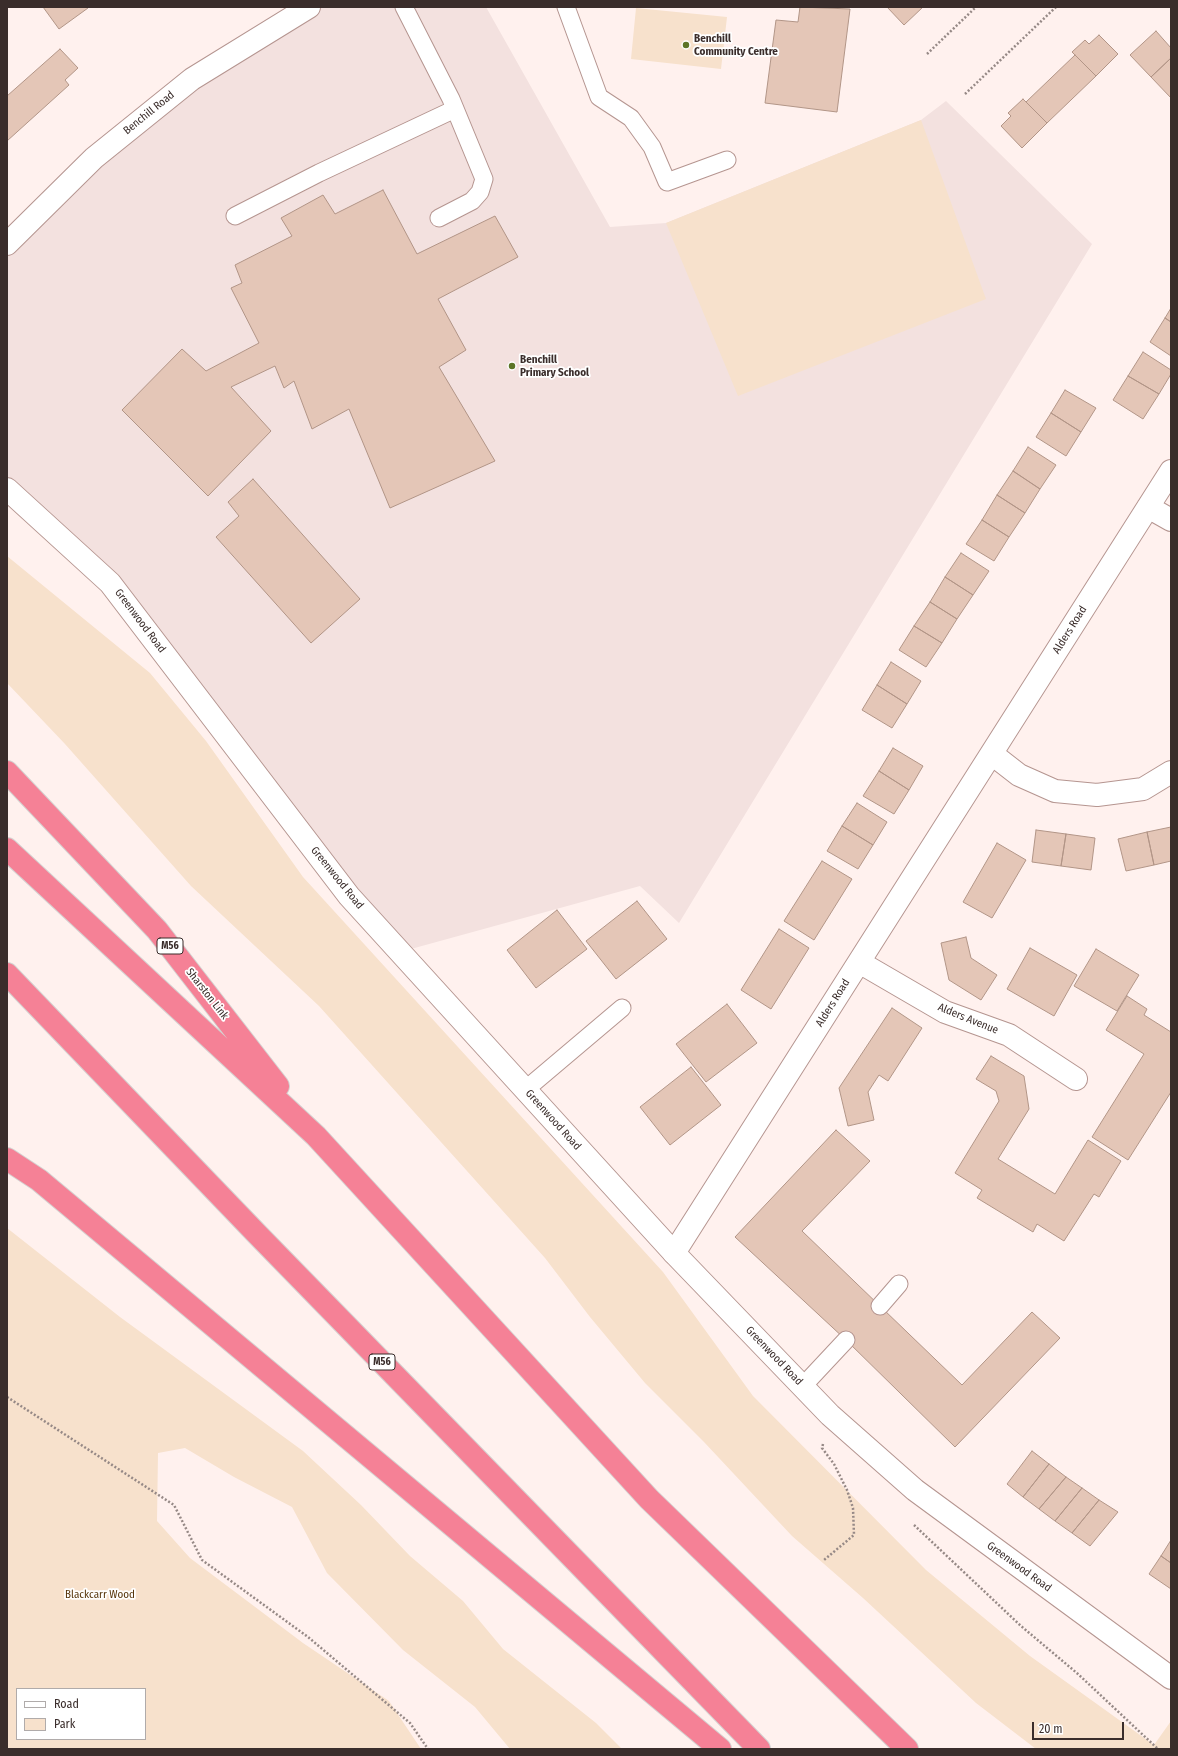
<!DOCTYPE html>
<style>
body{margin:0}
#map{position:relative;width:1178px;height:1756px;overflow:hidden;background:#fff1ee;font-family:"Fira Sans Condensed",sans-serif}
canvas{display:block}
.frame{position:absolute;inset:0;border:8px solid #3a2d2b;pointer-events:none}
.legend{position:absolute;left:16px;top:1688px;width:130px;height:52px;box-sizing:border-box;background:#fff;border:1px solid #b0abaa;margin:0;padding:5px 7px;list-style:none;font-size:12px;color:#3a2d2b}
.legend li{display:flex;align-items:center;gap:8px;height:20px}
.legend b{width:20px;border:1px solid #b0abaa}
.scale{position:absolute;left:1032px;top:1722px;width:92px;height:18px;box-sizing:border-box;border:2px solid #3a2d2b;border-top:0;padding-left:5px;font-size:12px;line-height:14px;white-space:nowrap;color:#3a2d2b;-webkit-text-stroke:3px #fff;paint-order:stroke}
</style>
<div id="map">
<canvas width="1178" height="1756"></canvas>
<div class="frame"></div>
<ul class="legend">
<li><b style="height:5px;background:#fff"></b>Road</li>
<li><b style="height:11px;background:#f7e1cc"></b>Park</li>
</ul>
<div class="scale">20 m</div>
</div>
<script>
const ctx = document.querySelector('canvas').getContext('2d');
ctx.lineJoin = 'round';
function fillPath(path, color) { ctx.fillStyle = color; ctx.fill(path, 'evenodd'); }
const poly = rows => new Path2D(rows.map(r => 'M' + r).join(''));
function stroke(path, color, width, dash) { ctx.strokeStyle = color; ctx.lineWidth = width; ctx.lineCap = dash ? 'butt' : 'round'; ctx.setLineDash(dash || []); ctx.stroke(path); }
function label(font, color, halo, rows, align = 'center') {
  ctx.font = font + ' "Fira Sans Condensed",sans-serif'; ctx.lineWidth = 3.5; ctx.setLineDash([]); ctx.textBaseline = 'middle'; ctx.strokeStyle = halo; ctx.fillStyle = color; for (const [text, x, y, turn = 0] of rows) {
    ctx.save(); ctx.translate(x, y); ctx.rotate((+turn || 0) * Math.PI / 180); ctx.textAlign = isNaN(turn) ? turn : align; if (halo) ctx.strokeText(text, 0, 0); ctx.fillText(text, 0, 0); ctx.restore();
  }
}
const built = poly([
 [309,7,486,7,610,227,666,223,921,120,946,101,1092,244,679,923,640,886,400,952,110,583,7,489,7,244,94,158]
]);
const green = poly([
 [636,8,727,17,721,69,631,59],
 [921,120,986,299,738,396,666,223],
 [7,556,150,673,206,741,303,877,663,1272,753,1396,926,1570,1030,1656,1154,1745,1171,1721,1171,1749,1036,1749,976,1703,863,1598,792,1536,704,1442,645,1383,590,1317,545,1258,319,1006,191,886,65,744,7,683],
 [7,1228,120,1317,303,1451,361,1505,410,1556,463,1601,503,1649,596,1723,622,1749,510,1749,475,1707,403,1650,327,1573,292,1507,234,1477,185,1448,158,1453,157,1521,190,1558,303,1643,389,1701,421,1749,7,1749],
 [17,1689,145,1689,145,1739,17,1739]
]);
const building = poly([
 [43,7,87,7,88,8,59,29,43,7],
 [800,7,850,9,837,112,765,103,776,20,798,22,800,7],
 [887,7,923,7,904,25,887,7],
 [1156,31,1171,48,1171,58,1151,77,1130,55,1156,31],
 [1099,35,1118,54,1096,76,1072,52,1085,40,1089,44,1099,35],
 [60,49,78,68,65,80,69,85,7,141,7,96,60,49],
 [1075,55,1096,76,1047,123,1026,102,1075,55],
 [1171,58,1171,98,1151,77,1171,58],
 [1023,99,1047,123,1022,148,1001,126,1011,116,1008,113,1023,99],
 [383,190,417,254,495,216,518,257,438,299,466,350,439,367,495,461,390,508,349,409,312,429,294,381,284,388,275,366,231,387,271,431,208,496,122,410,182,349,206,371,259,343,231,288,242,283,235,265,292,236,281,218,323,195,335,214,383,190],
 [1171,308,1171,322,1165,318,1171,308],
 [1165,318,1171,322,1171,356,1150,342,1165,318],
 [1143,352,1171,370,1171,374,1159,394,1128,376,1143,352],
 [1128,376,1159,394,1143,419,1113,400,1128,376],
 [1065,390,1096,408,1081,432,1051,413,1065,390],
 [1051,413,1081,432,1066,456,1036,437,1051,413],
 [1028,447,1056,465,1040,489,1013,471,1028,447],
 [1013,471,1040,489,1025,513,997,495,1013,471],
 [253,479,360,599,311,643,216,537,239,516,228,502,253,479],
 [997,495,1025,513,1009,537,982,520,997,495],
 [982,520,1009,537,994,561,966,544,982,520],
 [961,553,989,571,973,595,945,577,961,553],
 [945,577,973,595,957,619,930,602,945,577],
 [930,602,957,619,942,643,914,626,930,602],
 [914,626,942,643,926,667,899,650,914,626],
 [891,662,921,681,907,704,877,685,891,662],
 [877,685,907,704,892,728,862,710,877,685],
 [893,748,923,766,909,790,879,771,893,748],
 [879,771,909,790,894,814,863,796,879,771],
 [857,803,887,822,873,845,842,826,857,803],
 [842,826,873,845,858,869,827,851,842,826],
 [1171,827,1171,861,1154,865,1147,832,1171,827],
 [1036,830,1066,834,1061,866,1032,862,1036,830],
 [1147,832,1154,865,1126,871,1118,839,1147,832],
 [1066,834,1095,838,1091,870,1061,866,1066,834],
 [997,843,1026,860,992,918,963,902,997,843],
 [822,861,852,879,814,940,784,921,822,861],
 [637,901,667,939,616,979,586,941,637,901],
 [557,910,587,949,536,988,507,950,557,910],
 [779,929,809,948,771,1009,741,990,779,929],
 [966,937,971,958,997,975,981,1000,949,980,941,943,966,937],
 [1030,948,1077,975,1054,1016,1007,989,1030,948],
 [1096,949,1139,975,1117,1011,1074,986,1096,949],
 [1127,996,1147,1009,1144,1015,1171,1032,1171,1092,1128,1160,1092,1137,1144,1054,1106,1030,1127,996],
 [727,1004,757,1043,706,1082,676,1044,727,1004],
 [892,1008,922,1028,888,1081,879,1075,868,1092,874,1120,848,1126,839,1088,892,1008],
 [991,1056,1024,1076,1029,1109,998,1159,1055,1194,1088,1140,1121,1161,1099,1197,1094,1194,1064,1241,1037,1224,1033,1232,977,1198,982,1190,955,1173,999,1101,996,1091,976,1079,991,1056],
 [691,1067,721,1105,670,1145,640,1107,691,1067],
 [836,1130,870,1161,802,1231,962,1385,1032,1312,1060,1338,955,1447,846,1340,735,1237,836,1130],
 [1032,1451,1049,1464,1023,1497,1007,1484,1032,1451],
 [1049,1464,1066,1477,1039,1509,1023,1497,1049,1464],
 [1066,1477,1082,1488,1055,1521,1039,1509,1066,1477],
 [1082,1488,1099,1500,1072,1533,1055,1521,1082,1488],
 [1099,1500,1118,1512,1090,1546,1072,1533,1099,1500],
 [1171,1540,1171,1563,1161,1556,1171,1540],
 [1161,1556,1171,1563,1171,1589,1149,1574,1161,1556]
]);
const path = poly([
 [927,54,976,7],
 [965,94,1056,7],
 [7,1397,174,1505,202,1560,308,1637,410,1723,428,1749],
 [823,1444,822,1448,834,1464,847,1490,853,1508,854,1535,824,1560],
 [914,1525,1021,1626,1078,1674,1158,1749]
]);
const service = poly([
 [404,7,451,99,484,179,480,192,472,201,439,218],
 [566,7,599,97,631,118,652,147,667,182,727,160],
 [235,216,319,173,455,109],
 [525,1090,622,1008],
 [880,1306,899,1284],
 [803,1386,846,1340]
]);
const minor = poly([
 [7,244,94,158,192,79,309,7],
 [1148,507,1171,520],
 [992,754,1019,775,1055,791,1097,795,1143,789,1171,772],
 [859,962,945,1012,1009,1035,1076,1079],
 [674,1253,1171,471]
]);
const tertiary = poly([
 [7,489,110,583,349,896,674,1253,830,1415,915,1490,1171,1678]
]);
const motorway = poly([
 [7,772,157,930,278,1086],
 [7,849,316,1136,649,1499,907,1749],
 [7,974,257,1234,759,1749],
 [7,1159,39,1180,720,1749]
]);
const markers = [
 [686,45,4,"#5c7527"],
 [512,366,4,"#5c7527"]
];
const shields = [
 [170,946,26],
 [382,1362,26]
];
const shieldNames = [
 ["M56",170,946],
 ["M56",382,1362]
];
const poiNames = [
 ["Benchill",694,39],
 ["Community Centre",694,52],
 ["Benchill",520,360],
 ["Primary School",520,373]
];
const streetNames = [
 ["Benchill Road",149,113,-39],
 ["Greenwood Road",140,621,53],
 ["Alders Road",1070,630,-58],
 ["Greenwood Road",337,878,51],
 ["Sharston Link",207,994,52],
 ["Alders Road",833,1003,-58],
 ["Alders Avenue",968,1019,22],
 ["Greenwood Road",553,1120,48],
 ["Greenwood Road",774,1356,46],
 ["Greenwood Road",1019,1567,36]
];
const parkNames = [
 ["Blackcarr Wood",100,1595]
];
fillPath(built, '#f3e1df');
fillPath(green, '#f7e1cc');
fillPath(building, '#e4c6b7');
stroke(building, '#b29587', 1);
stroke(service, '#b59590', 19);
stroke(minor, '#b59590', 24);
stroke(tertiary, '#b59590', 24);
stroke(motorway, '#d4d1d0', 24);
stroke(path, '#968986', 2.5, [2, 2]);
stroke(service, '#fff', 17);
stroke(minor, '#fff', 22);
stroke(tertiary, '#fff', 22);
stroke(motorway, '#f58196', 22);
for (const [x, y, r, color] of markers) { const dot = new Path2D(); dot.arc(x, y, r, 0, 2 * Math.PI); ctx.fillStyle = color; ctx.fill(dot); stroke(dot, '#fff', 1.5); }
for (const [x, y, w] of shields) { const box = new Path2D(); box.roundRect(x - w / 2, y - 8, w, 16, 3); ctx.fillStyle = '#fff'; ctx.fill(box); stroke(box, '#3a2d2b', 1); }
label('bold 10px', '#3a2d2b', null, shieldNames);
label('bold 11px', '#3a2d2b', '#fff', poiNames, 'left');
label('11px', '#3a2d2b', '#fff', streetNames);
label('11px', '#58360c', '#fff', parkNames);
</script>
